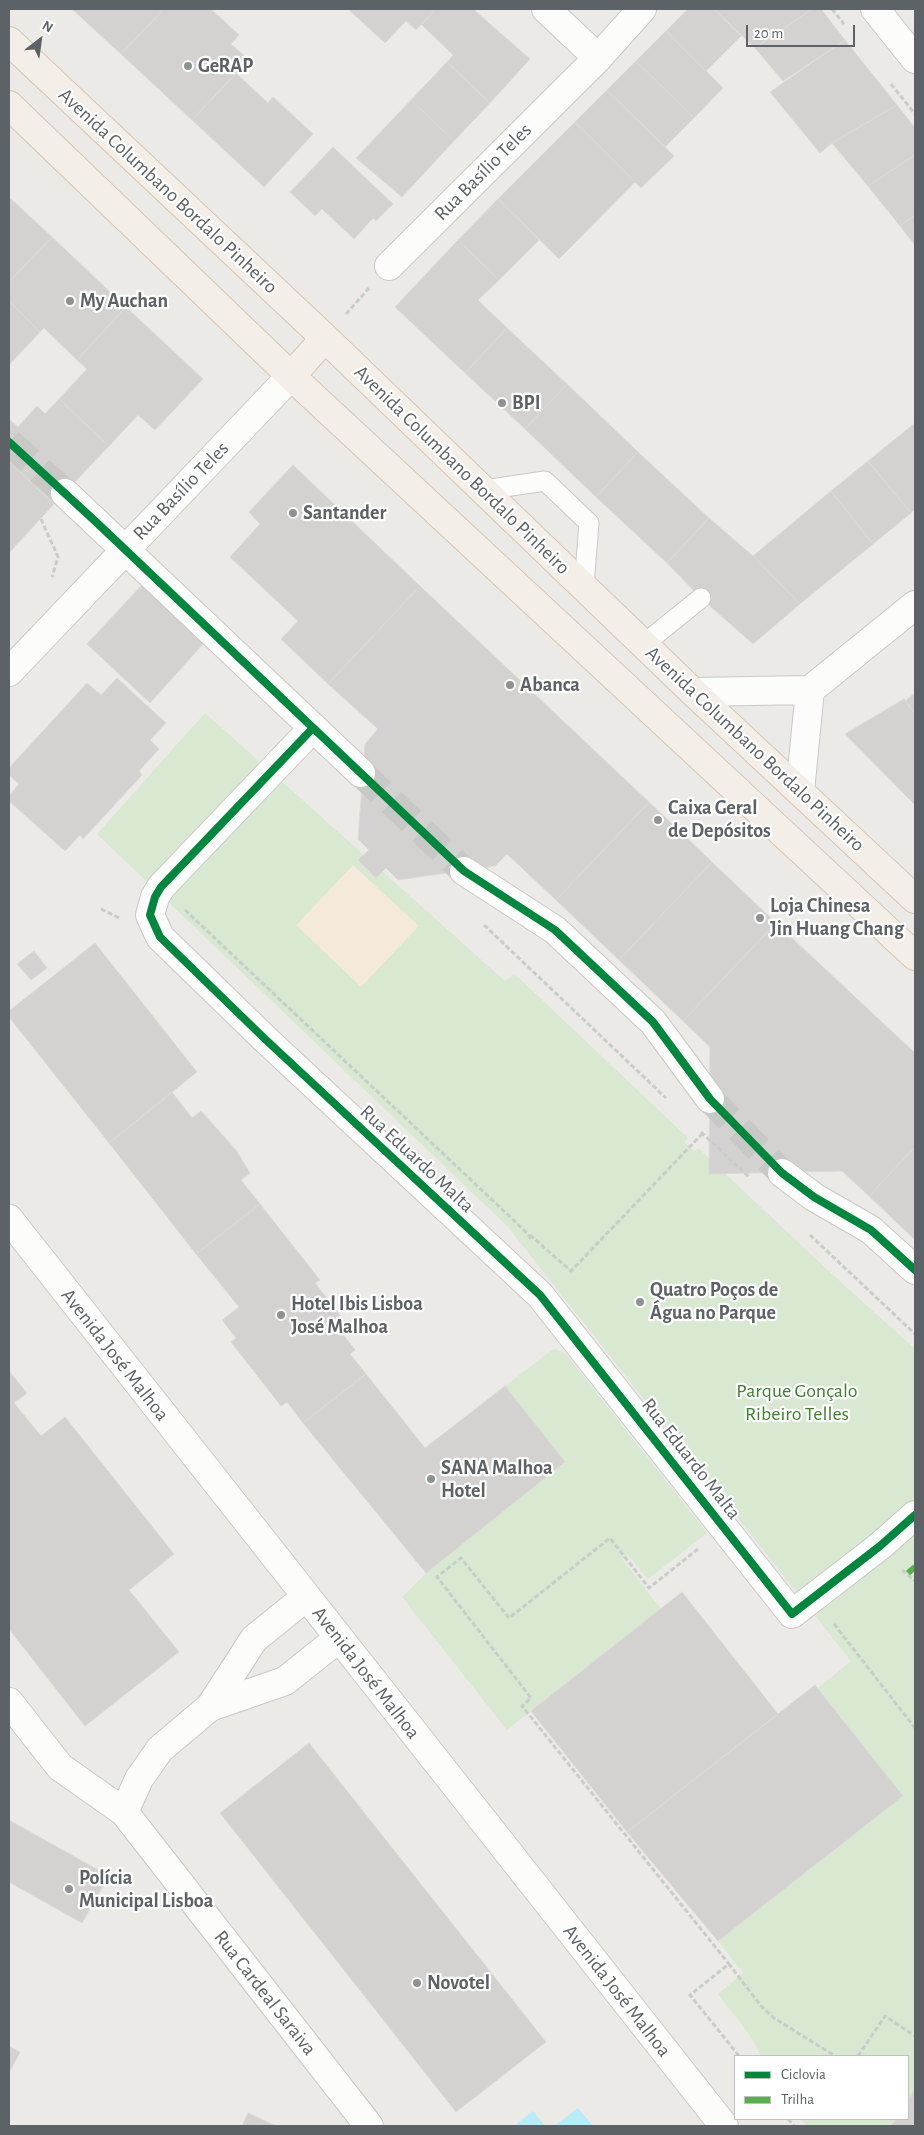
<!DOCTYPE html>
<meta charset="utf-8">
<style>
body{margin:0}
#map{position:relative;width:924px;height:2135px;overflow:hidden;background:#eceae7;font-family:"Alegreya Sans",sans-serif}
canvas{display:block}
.frame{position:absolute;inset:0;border:10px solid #5c6265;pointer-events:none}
.legend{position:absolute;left:734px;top:2055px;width:175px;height:65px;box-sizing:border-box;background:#fff;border:1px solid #bec0c1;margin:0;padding:6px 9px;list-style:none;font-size:15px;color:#5c6265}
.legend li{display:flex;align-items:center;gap:10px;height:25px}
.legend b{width:25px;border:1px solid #bec0c1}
.north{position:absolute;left:15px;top:15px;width:50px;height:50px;-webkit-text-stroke:4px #fff;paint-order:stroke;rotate:30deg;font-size:14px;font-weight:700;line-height:20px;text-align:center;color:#5c6265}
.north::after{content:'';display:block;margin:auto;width:18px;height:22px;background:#5c6265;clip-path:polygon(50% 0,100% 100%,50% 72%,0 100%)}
.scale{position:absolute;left:746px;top:25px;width:109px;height:22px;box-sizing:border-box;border:2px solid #5c6265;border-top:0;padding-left:6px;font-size:15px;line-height:18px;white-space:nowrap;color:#5c6265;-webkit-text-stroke:4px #fff;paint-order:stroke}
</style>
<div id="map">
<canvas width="924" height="2135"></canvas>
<div class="frame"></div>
<ul class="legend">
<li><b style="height:6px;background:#00873e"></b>Ciclovia</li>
<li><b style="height:6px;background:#58b04a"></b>Trilha</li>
</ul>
<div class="north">N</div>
<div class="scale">20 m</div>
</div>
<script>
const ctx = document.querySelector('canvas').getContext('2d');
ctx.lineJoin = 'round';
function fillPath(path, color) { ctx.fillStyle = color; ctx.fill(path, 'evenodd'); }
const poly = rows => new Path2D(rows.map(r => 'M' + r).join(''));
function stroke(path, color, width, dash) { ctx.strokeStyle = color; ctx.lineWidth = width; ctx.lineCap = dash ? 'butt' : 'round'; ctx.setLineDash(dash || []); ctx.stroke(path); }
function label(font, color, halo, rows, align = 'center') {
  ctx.font = font + ' "Alegreya Sans",sans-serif'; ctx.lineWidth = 4.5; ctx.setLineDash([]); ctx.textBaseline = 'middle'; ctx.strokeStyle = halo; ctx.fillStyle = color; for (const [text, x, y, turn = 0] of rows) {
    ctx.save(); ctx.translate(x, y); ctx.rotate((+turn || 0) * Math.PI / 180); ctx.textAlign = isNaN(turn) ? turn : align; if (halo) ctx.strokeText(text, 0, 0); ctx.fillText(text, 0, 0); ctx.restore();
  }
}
const green = poly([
 [205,713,505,981,513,975,519,978,688,1138,684,1142,694,1151,698,1148,834,1276,915,1349,915,2089,908,2100,908,2056,761,2056,749,2034,718,1994,743,1973,718,1941,903,1796,818,1688,851,1661,508,1227,97,834],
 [556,1349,566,1354,707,1533,648,1579,628,1555,622,1559,661,1609,507,1730,402,1597,436,1564,565,1463,505,1386,552,1350],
 [801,2119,896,2119,891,2126,807,2126]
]);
const sand = poly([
 [353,865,419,926,361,987,296,925]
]);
const water = poly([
 [578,2108,593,2126,554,2126],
 [533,2111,545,2126,516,2126,515,2125]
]);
const building = poly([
 [72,9,164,9,121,54,72,9],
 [164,9,211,9,239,35,231,44,249,60,192,120,121,54,164,9],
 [348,9,436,9,416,30,406,21,385,43,348,9],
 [436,9,473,9,530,59,490,103,447,62,453,55,421,24,436,9],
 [688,9,714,9,741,36,706,71,666,31,688,9],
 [714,9,812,9,755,48,714,9],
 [812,9,821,9,845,40,783,81,755,48,812,9],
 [666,31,723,88,694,118,636,61,666,31],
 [845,40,897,105,832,143,820,153,770,92,845,40],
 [636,61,694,118,665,147,607,90,636,61],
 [447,62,490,103,454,141,411,100,447,62],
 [236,73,268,103,273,97,313,134,264,187,192,120,236,73],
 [607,90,674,156,641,188,575,122,607,90],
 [411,100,454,141,402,197,356,158,411,100],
 [897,105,915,128,915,155,868,186,832,143,897,105],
 [575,122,635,182,559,259,498,199,575,122],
 [333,147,393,204,376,221,373,218,354,239,322,209,315,216,290,192,333,147],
 [915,155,915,215,900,226,868,186,915,155],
 [9,197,52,237,9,282,9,197],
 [498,199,539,240,499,280,458,240,498,199],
 [915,215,915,245,900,226,915,215],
 [52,237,126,307,77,360,44,328,40,332,9,301,9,282,52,237],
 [458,240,499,280,478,300,507,328,465,373,395,307,458,240],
 [9,301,40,332,9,365,9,301],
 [126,307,203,379,155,430,138,415,109,446,59,399,87,369,77,360,126,307],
 [507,328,567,384,525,429,465,373,507,328],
 [567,384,638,452,596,497,525,429,567,384],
 [59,399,109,446,54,504,9,461,9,419,18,427,37,406,45,414,59,399],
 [915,423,915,509,911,513,868,461,915,423],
 [638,452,709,518,667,563,596,497,638,452],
 [9,461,54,504,9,553,9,461],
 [868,461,911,513,873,544,831,491,868,461],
 [293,465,420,586,328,684,281,639,298,621,230,557,260,524,249,512,293,465],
 [831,491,873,544,800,604,753,556,831,491],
 [709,518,753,556,800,604,753,644,701,598,667,563,709,518],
 [142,585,204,643,150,703,87,644,142,585],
 [420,586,649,802,556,900,507,854,495,866,398,880,386,868,376,878,358,860,369,850,358,839,365,744,378,729,328,684,420,586],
 [117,678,166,723,150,740,159,749,139,771,142,775,83,839,80,835,65,851,9,801,9,796,19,784,9,775,9,768,87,683,101,695,117,678],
 [915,693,915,713,905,701,915,693],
 [904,699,915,713,915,805,845,734,904,699],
 [649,802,712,862,619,960,556,900,649,802],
 [712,862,776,923,683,1021,619,960,712,862],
 [776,923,915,1053,915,1147,869,1196,842,1171,709,1174,710,1047,683,1021,776,923],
 [95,943,197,1072,109,1143,9,1017,9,1011,95,943],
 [34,951,47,968,31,980,17,964,34,951],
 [172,1092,192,1118,201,1111,236,1150,250,1173,241,1180,260,1204,196,1254,109,1143,172,1092],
 [915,1147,915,1240,869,1196,915,1147],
 [260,1204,320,1280,315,1283,340,1315,333,1321,355,1350,350,1354,366,1374,303,1423,287,1402,281,1406,231,1342,236,1338,222,1320,239,1307,196,1254,260,1204],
 [9,1371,27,1393,14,1403,41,1436,65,1417,174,1554,129,1590,179,1652,85,1726,9,1629,9,1371],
 [366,1374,425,1448,505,1386,565,1462,426,1573,303,1423,366,1374],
 [682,1592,778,1714,627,1832,531,1711,682,1592],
 [815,1685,903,1796,718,1941,627,1832,815,1685],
 [309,1743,546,2042,456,2112,220,1813,309,1743],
 [9,1820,109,1876,82,1923,9,1882,9,1820],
 [9,2046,20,2052,9,2073,9,2046],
 [915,2089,915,2126,891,2126,896,2119,908,2119,908,2100,915,2089],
 [248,2113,276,2126,242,2126,248,2113]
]);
const minorTunnel = poly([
 [9,442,65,493],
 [361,773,464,871],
 [710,1099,782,1173]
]);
const path = poly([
 [832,9,844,24],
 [891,84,915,114],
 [346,314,369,288],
 [41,519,58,557,52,577],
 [101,909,119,918],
 [185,910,524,1230,532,1240],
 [484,925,666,1098],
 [701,1132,749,1177],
 [530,1235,571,1271,703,1133],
 [810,1235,915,1334],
 [698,1549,649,1588,610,1538,509,1618,461,1558,437,1577,531,1698,522,1706,729,1964],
 [902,1570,915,1581],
 [834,1624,915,1728],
 [739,2056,690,1995,729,1964,761,2006,774,2018,835,2056],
 [858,2056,885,2016,915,2036],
 [788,2119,794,2126]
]);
const service = poly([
 [484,490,545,481,589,523,584,586],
 [644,644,701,598]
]);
const minor = poly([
 [546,9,598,58],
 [875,9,915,59],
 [389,266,598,58,642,9],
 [65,493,361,773],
 [9,672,291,376],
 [693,692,810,690,915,605],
 [313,728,161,887,155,897,150,915,160,937,265,1039,540,1295,792,1614,880,1546,915,1515],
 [800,791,810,690],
 [464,871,555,930,653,1022,710,1099],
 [782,1173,814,1197,871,1230,915,1270],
 [9,1702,60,1767,124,1812,369,2126],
 [210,1707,285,1681,339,1638],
 [124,1812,139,1779,160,1749,210,1707,254,1639,306,1597]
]);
const tertiary = poly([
 [9,1219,724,2126]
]);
const primary = poly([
 [9,41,325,338,693,692,915,899],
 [9,105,291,376,915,956],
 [291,376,325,338]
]);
const quiet = poly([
 [908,1573,915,1567]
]);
const cycleway = poly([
 [9,442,95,521,464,871,555,930,653,1022,710,1099,782,1173,814,1197,871,1230,915,1270],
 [313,728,161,887,155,897,150,915,160,937,265,1039,540,1295,792,1614,880,1546,915,1515]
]);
const markers = [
 [188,66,5,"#8e9292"],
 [70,301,5,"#8e9292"],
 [502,403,5,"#8e9292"],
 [293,513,5,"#8e9292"],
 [510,685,5,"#8e9292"],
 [658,820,5,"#8e9292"],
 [760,918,5,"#8e9292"],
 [640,1302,5,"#8e9292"],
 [281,1315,5,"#8e9292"],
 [431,1479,5,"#8e9292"],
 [69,1889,5,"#8e9292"],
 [417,1983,5,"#8e9292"]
];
const poiNames = [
 ["GeRAP",198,66],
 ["My Auchan",80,301],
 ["BPI",512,403],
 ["Santander",303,513],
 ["Abanca",520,685],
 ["Caixa Geral",668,808],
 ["de Depósitos",668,831],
 ["Loja Chinesa",770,906],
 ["Jin Huang Chang",770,929],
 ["Quatro Poços de",650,1290],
 ["Água no Parque",650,1313],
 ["Hotel Ibis Lisboa",291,1304],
 ["José Malhoa",291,1327],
 ["SANA Malhoa",441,1468],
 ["Hotel",441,1491],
 ["Polícia",79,1878],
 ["Municipal Lisboa",79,1901],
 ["Novotel",427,1983]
];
const streetNames = [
 ["Rua Basílio Teles",483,172,-45],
 ["Avenida Columbano Bordalo Pinheiro",168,191,43],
 ["Avenida Columbano Bordalo Pinheiro",462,470,44],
 ["Rua Basílio Teles",181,491,-46],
 ["Avenida Columbano Bordalo Pinheiro",755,749,43],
 ["Rua Eduardo Malta",417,1159,43],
 ["Avenida José Malhoa",115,1355,52],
 ["Rua Eduardo Malta",691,1459,52],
 ["Avenida José Malhoa",366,1673,52],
 ["Avenida José Malhoa",617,1991,52],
 ["Rua Cardeal Saraiva",265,1993,52]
];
const parkNames = [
 ["Parque Gonçalo",797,1391],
 ["Ribeiro Telles",797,1414]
];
fillPath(green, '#d8e8d1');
fillPath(sand, '#f5e9db');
fillPath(water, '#baebf8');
fillPath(building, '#d4d2d1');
stroke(building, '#dcd9d6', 1);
stroke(minorTunnel, '#c8c8c6', 28, [28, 14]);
stroke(service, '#c7c8c8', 21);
stroke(minor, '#c7c8c8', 30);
stroke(tertiary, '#c7c8c8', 30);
stroke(primary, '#d5c5b4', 30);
stroke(path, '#c7cdc9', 3, [5, 2.5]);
stroke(service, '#fcfcfb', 19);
stroke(minor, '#fcfcfb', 28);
stroke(tertiary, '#fcfcfb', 28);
stroke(primary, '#f3eee8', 28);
stroke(quiet, '#58b04a', 6, [12, 6]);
stroke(cycleway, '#00873e', 8);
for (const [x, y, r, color] of markers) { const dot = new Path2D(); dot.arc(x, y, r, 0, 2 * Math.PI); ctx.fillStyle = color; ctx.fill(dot); stroke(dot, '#fff', 2); }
label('bold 20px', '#5c6265', '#fff', poiNames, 'left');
label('20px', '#5c6265', '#fff', streetNames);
label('20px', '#3e8030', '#fff', parkNames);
</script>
